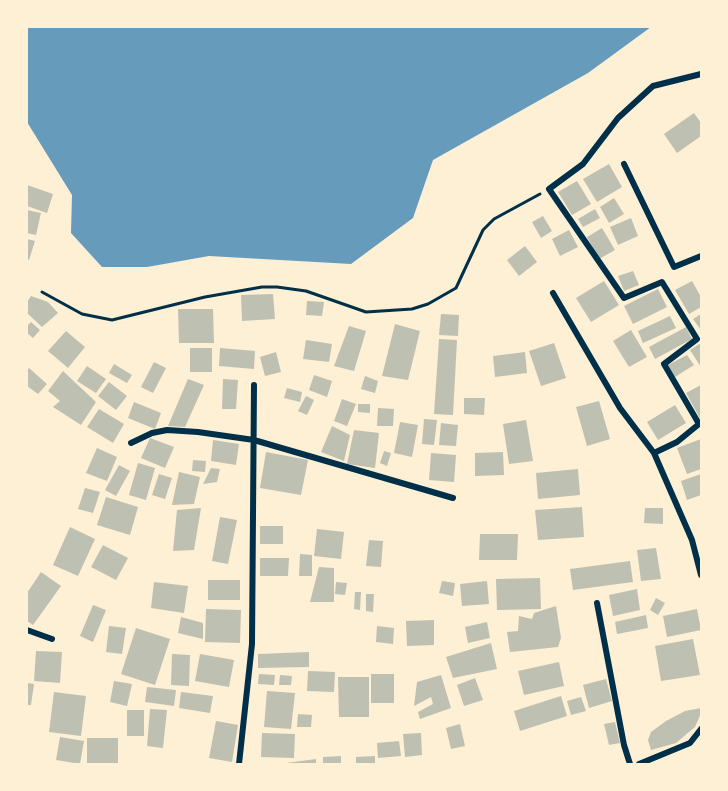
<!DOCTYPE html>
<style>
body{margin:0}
#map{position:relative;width:728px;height:791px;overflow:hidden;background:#fdf0d5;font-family:Inter,sans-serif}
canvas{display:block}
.frame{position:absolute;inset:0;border:28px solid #fdf0d5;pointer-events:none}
</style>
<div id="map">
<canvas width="728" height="791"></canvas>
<div class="frame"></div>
</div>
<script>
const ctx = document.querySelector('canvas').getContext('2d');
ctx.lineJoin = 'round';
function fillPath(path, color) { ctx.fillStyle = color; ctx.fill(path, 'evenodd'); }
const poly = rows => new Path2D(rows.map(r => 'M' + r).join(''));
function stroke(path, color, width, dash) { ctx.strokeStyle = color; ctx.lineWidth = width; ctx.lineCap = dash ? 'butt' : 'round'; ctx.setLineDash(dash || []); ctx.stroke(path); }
const water = poly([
 [27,27,651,27,588,73,433,160,413,218,351,264,209,256,147,267,102,267,71,233,72,195,27,122]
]);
const building = poly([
 [694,113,701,123,701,136,677,153,664,134],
 [609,164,622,187,597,202,583,179],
 [577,181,591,204,572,215,558,192],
 [27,185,53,194,47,213,27,206],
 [614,198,624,214,609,223,600,207],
 [595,209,600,218,583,227,578,219],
 [27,210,41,213,36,235,27,233],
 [543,216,552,231,541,238,532,222],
 [631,218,638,236,618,245,610,227],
 [602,228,615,250,599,259,587,237],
 [569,230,578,247,560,256,552,239],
 [27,239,35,241,29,260,27,259],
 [525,246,537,262,519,276,507,260],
 [633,271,639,285,624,291,618,276],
 [604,281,619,305,591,322,576,298],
 [692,281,701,297,701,307,689,314,675,290],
 [658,289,667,307,633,324,624,306],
 [273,294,275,319,242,321,241,295],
 [31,296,48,302,58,313,42,327,27,313,27,302],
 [307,301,324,302,322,316,306,315],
 [178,309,213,309,214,343,179,343],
 [441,314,459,315,458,336,439,335],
 [701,314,701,330,693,319],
 [670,316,676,328,643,343,638,331],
 [31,322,40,330,33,338,27,333,27,326],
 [395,324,420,331,408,380,382,376],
 [349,326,366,331,354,371,334,366],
 [686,327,692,339,655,359,649,347],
 [631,330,647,357,629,367,613,341],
 [66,331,85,347,68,368,48,351],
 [439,339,457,340,453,415,434,414],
 [306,340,332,344,329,362,303,359],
 [554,343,566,378,541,386,529,351],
 [701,343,701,367,690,350],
 [190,348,212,348,212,372,190,372],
 [220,348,255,351,254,369,219,366],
 [276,352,281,372,265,376,260,357],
 [525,352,527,373,495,377,493,356],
 [687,355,694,365,675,377,668,365],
 [154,362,166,368,153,393,141,387],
 [114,364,132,375,127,383,109,373],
 [87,366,106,379,96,393,77,381],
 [29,368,47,384,38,394,27,386,27,371],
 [63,371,96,402,81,425,53,407,60,401,48,391],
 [314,375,332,381,327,397,309,390],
 [365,376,378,381,375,393,361,389],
 [188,379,204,385,185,427,168,426],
 [223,379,238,380,236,409,222,409],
 [109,382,127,396,116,410,98,396],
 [701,385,701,420,686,393],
 [287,388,302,392,300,402,284,398],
 [306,396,314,400,307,415,298,411],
 [464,398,485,398,484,415,464,414],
 [342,399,356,404,347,426,334,421],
 [599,401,610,439,587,446,576,407],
 [134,402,161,413,155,429,128,418],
 [358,404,370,404,370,413,358,412],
 [675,405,686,423,658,440,647,422],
 [378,408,394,409,393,426,377,426],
 [99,409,124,424,113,443,87,427],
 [424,419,437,420,434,445,422,444],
 [526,420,533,461,509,464,503,424],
 [400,422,418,425,412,457,394,453],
 [441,423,458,425,456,446,439,445],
 [332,426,350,435,344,461,321,452],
 [354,430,379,433,375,468,347,464],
 [150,438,174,447,165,468,141,458],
 [701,439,701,469,687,474,677,448],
 [213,440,239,444,236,465,211,461],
 [97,448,117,457,107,481,86,473],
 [384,451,391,453,387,466,380,463],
 [266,452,308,460,301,495,260,488],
 [503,452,504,475,475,476,475,453],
 [431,453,456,455,454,482,429,480],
 [193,460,206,461,205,472,192,471],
 [138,463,155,468,146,500,129,495],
 [119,465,130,471,116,496,105,490],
 [211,468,220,469,217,482,203,484],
 [578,469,580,495,538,499,536,473],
 [179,472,200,477,194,504,172,505],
 [159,474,172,478,165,499,152,495],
 [701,474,701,495,687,500,681,481],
 [85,488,100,492,93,513,78,509],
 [106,497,138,507,130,535,97,525],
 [582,507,584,537,538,540,535,510],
 [201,508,194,550,173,551,177,510],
 [645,508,663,508,663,524,644,523],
 [220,517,237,520,228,564,212,561],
 [260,526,283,526,283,544,260,544],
 [70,527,95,539,78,576,53,565],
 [317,529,344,532,341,559,314,556],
 [480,534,518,534,517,560,479,560],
 [369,540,383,541,381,567,366,566],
 [103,545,128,558,116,580,91,567],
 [656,548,661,579,641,581,637,550],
 [300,554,312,555,312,576,299,576],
 [260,558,289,558,288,576,260,576],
 [630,561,633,582,573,590,570,569],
 [319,567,334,568,334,602,310,602],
 [41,572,61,586,33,625,27,621,27,593],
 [540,578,541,609,497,610,496,579],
 [208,580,240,580,240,600,208,600],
 [442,581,455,583,453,596,439,593],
 [487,581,489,604,462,606,460,584],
 [154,582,188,586,184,613,151,608],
 [336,582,347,583,345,595,335,594],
 [637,589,640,610,613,616,609,595],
 [355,592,361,592,360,610,354,609],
 [366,594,374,594,373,612,366,611],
 [656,598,665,603,658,615,650,610],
 [93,605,106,610,93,642,80,636],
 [556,606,561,638,558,647,510,652,507,632,518,631,519,616,532,619,534,613],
 [206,609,241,610,240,643,205,642],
 [697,609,701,630,667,637,663,616],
 [646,615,648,628,617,634,615,622],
 [181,617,203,623,203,639,178,633],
 [434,620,434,645,407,646,406,621],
 [487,622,490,638,468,643,465,627],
 [109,626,126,628,122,654,106,652],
 [377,626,394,628,393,644,376,642],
 [136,628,170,639,155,685,121,674],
 [693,639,700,675,661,681,655,646],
 [491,643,497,669,453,678,446,657],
 [36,651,62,652,60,683,34,681],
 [309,652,309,667,258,668,258,654],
 [172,654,190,655,189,686,171,685],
 [200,654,234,660,229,687,195,681],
 [559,662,564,686,524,695,518,671],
 [308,671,335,672,334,692,307,691],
 [259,674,275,675,274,685,258,684],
 [371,674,394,674,394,703,371,703],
 [280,675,292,676,291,685,279,685],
 [441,675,451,708,420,719,418,712,433,704,431,697,414,706,417,682],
 [338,677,369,677,369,717,339,717],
 [475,678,483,700,464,706,457,685],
 [606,679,612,701,589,708,583,685],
 [114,681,132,684,127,706,110,702],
 [27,683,34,684,31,705,27,705],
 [147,687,176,690,174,706,145,702],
 [267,691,295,693,291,729,264,727],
 [54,692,86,696,81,736,49,732],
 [181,692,213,696,210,713,179,708],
 [561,696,567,716,520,731,514,711],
 [581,697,586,711,571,715,567,701],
 [701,708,701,713,695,727,676,743,651,750,648,740,651,732,666,721,685,711],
 [150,709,167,710,163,748,147,746],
 [127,710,144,710,144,736,127,736],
 [298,714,312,715,311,727,297,727],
 [216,721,238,725,232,762,209,758],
 [615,722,620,743,609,745,604,724],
 [460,724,465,746,451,749,446,728],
 [262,733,295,734,294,758,261,757],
 [421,733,422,755,405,757,403,734],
 [60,737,84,741,80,764,56,760],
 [87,738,118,738,118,764,87,764],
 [399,741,401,756,378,758,377,743],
 [341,756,341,764,323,764,323,757],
 [375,756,375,764,356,764,356,757],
 [316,759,316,764,286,764,286,763]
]);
const path = poly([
 [42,292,82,314,112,320,205,297,262,287,277,287,306,291,366,312,412,309,428,304,456,288,483,230,494,219,540,194]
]);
const minor = poly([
 [624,164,674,267,701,256],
 [553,293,620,408,654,453,692,540,701,575],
 [131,443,152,433,167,430,198,432,254,440,453,498],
 [654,453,677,442,699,424,664,364,697,339,662,282,624,298,549,189,583,164,618,118,653,86,701,74],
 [597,603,624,745,630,764],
 [27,630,52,639],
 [239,764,252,644,254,385],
 [639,764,690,743,701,729]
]);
fillPath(water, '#669bbc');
fillPath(building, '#bec0b2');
stroke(path, '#003049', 3);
stroke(minor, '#003049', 6);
</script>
